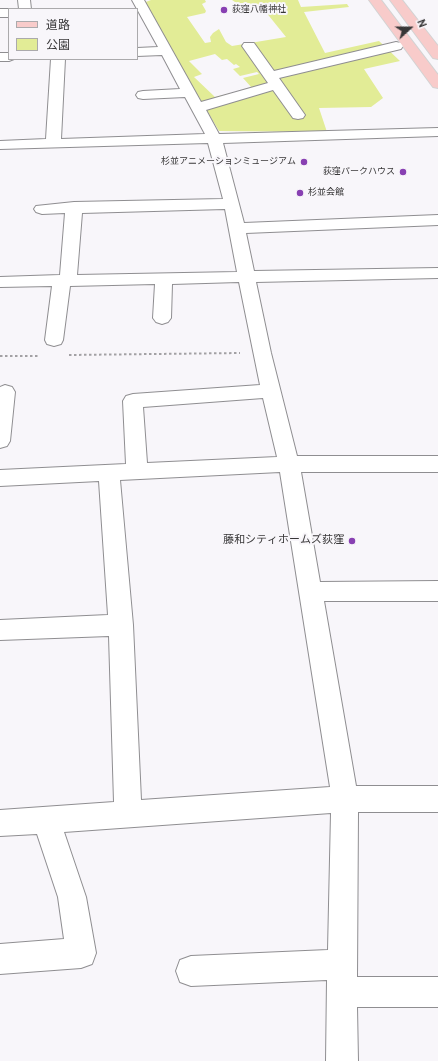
<!DOCTYPE html>
<meta charset="utf-8">
<style>
body{margin:0}
#map{position:relative;width:438px;height:1061px;overflow:hidden;background:#f8f6fa;font-family:Overpass,"Noto Sans JP",sans-serif}
canvas{display:block}
.legend{position:absolute;left:8px;top:8px;width:130px;height:52px;box-sizing:border-box;background:#f8f6fa;border:1px solid #abaaac;margin:0;padding:5px 7px;list-style:none;font-size:12px;color:#383738}
.legend li{display:flex;align-items:center;gap:8px;height:20px}
.legend b{width:20px;border:1px solid #abaaac}
.north{position:absolute;left:390px;top:8px;width:40px;height:40px;-webkit-text-stroke:3px #f8f6fa;paint-order:stroke;rotate:69deg;font-size:11px;font-weight:700;line-height:16px;text-align:center;color:#383738}
.north::after{content:'';display:block;margin:auto;width:14px;height:18px;background:#383738;clip-path:polygon(50% 0,100% 100%,50% 72%,0 100%)}
</style>
<div id="map">
<canvas width="438" height="1061"></canvas>
<ul class="legend">
<li><b style="height:5px;background:#f8cbca"></b>道路</li>
<li><b style="height:11px;background:#e2ec96"></b>公園</li>
</ul>
<div class="north">N</div>
</div>
<script>
const ctx = document.querySelector('canvas').getContext('2d');
ctx.lineJoin = 'round';
function fillPath(path, color) { ctx.fillStyle = color; ctx.fill(path, 'evenodd'); }
const poly = rows => new Path2D(rows.map(r => 'M' + r).join(''));
function stroke(path, color, width, dash) { ctx.strokeStyle = color; ctx.lineWidth = width; ctx.lineCap = dash ? 'butt' : 'round'; ctx.setLineDash(dash || []); ctx.stroke(path); }
function label(font, color, halo, rows, align = 'center') {
  ctx.font = font + ' Overpass,"Noto Sans JP",sans-serif'; ctx.lineWidth = 4; ctx.setLineDash([]); ctx.textBaseline = 'middle'; ctx.strokeStyle = halo; ctx.fillStyle = color; for (const [text, x, y, turn = 0] of rows) {
    ctx.save(); ctx.translate(x, y); ctx.rotate((+turn || 0) * Math.PI / 180); ctx.textAlign = isNaN(turn) ? turn : align; if (halo) ctx.strokeText(text, 0, 0); ctx.fillText(text, 0, 0); ctx.restore();
  }
}
const green = poly([
 [151,0,205,0,206,2,202,4,206,11,205,13,187,17,205,43,211,42,210,37,213,33,219,29,226,42,232,46,286,37,265,11,238,4,232,0,298,0,301,7,347,4,349,7,304,12,325,53,379,41,400,61,364,69,383,98,371,107,319,108,327,132,219,131,143,3],
 [215,54,222,60,227,59,234,65,236,64,240,67,233,69,240,76,257,72,259,74,243,78,252,88,215,97,194,77,202,74,189,61]
]);
const path = poly([
 [69,355,240,353],
 [0,356,40,356]
]);
const minor = poly([
 [18,0,30,0,31,9,19,9,18,0],
 [132,0,144,0,201,102,268,83,242,46,244,43,254,43,274,71,396,42,401,43,403,46,401,49,279,78,305,115,303,118,298,119,293,118,273,90,206,110,219,134,438,128,438,136,223,143,244,223,438,215,438,225,246,233,254,271,438,268,438,278,256,282,271,353,297,456,438,456,438,472,301,472,320,582,438,581,438,601,324,601,356,786,438,786,438,812,358,812,357,977,438,977,438,1007,357,1007,358,1061,326,1061,327,980,191,986,180,982,176,971,180,960,191,956,328,950,331,813,64,832,86,897,96,953,92,964,81,968,0,974,0,944,64,939,58,897,37,834,0,836,0,810,114,802,109,636,0,640,0,620,108,615,99,481,0,486,0,470,126,464,123,401,126,396,133,394,260,385,239,282,172,284,171,318,168,322,162,324,156,322,153,318,155,284,70,286,63,340,61,344,54,346,47,344,45,340,52,286,0,287,0,277,60,275,65,213,42,214,36,212,34,209,36,206,74,202,223,199,208,143,0,149,0,141,46,139,51,59,65,59,61,139,205,134,185,97,143,99,138,98,136,95,138,92,143,91,180,89,162,55,137,56,137,48,158,47,132,0],
 [225,209,237,272,77,275,82,213,225,209],
 [263,398,277,457,147,463,143,407,263,398],
 [280,472,330,787,141,800,133,625,120,480,280,472],
 [0,9,9,9,9,17,0,17,0,9],
 [0,53,9,53,9,59,14,59,9,61,0,61,0,53],
 [5,385,12,387,15,392,10,441,7,446,0,448,0,387,5,385]
]);
const major = poly([
 [369,0,381,0,438,75,438,88,433,87,369,0],
 [390,0,402,0,438,46,438,59,433,58,390,0]
]);
const markers = [
 [224,10,4,"#8840b2"],
 [304,162,4,"#8840b2"],
 [403,172,4,"#8840b2"],
 [300,193,4,"#8840b2"],
 [352,541,4,"#8840b2"]
];
const farPoinames = [
 ["荻窪八幡神社",232,10],
 ["杉並アニメーションミュージアム",296,162,"right"],
 ["荻窪パークハウス",395,172,"right"],
 ["杉並会館",308,193]
];
const poiNames = [
 ["藤和シティホームズ荻窪",344,541]
];
fillPath(green, '#e2ec96');
stroke(minor, '#8f8e91', 2);
stroke(major, '#d3d3d3', 2);
stroke(path, '#a3a1a4', 2, [2.5, 2.5]);
fillPath(minor, '#fff');
fillPath(major, '#f8cbca');
for (const [x, y, r, color] of markers) { const dot = new Path2D(); dot.arc(x, y, r, 0, 2 * Math.PI); ctx.fillStyle = color; ctx.fill(dot); stroke(dot, '#f8f6fa', 1.5); }
label('9px', '#383738', '#f8f6fa', farPoinames, 'left');
label('11px', '#383738', '#f8f6fa', poiNames, 'right');
</script>
